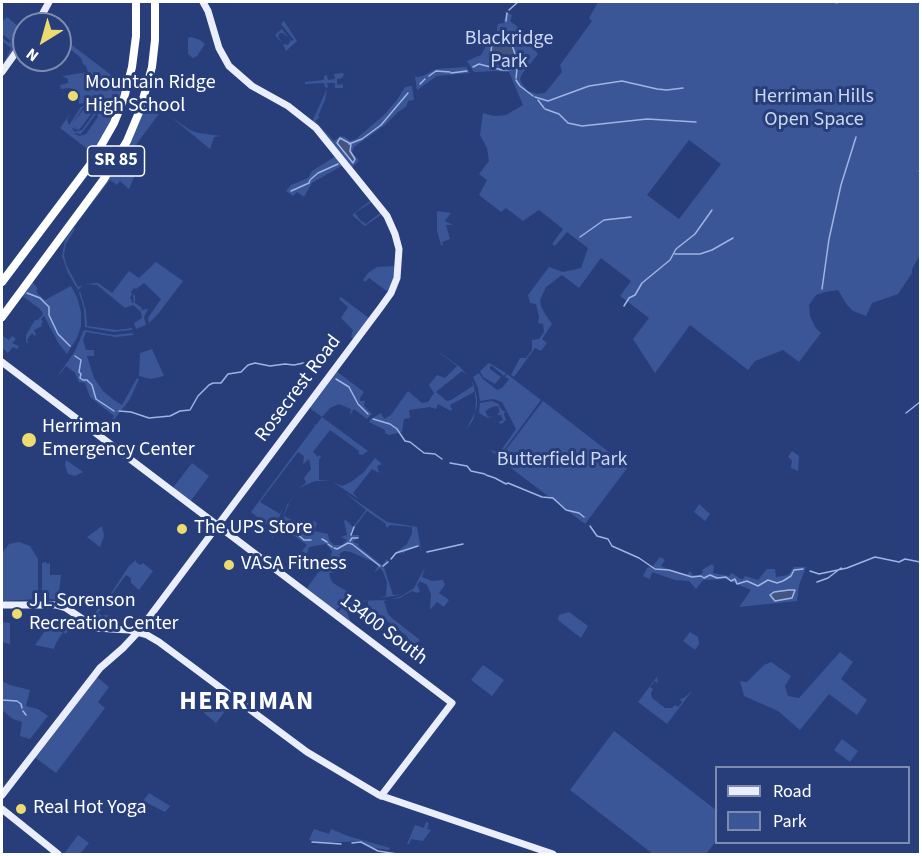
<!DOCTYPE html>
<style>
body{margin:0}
#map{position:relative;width:922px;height:856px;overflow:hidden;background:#273e7a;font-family:"Source Sans 3",sans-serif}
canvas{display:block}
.frame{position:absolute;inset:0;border:3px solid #fff;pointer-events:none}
.legend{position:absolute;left:715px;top:766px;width:195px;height:78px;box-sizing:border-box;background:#273e7a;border:2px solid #7d8baf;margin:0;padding:8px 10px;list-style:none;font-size:18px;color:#fff}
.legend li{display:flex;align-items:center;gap:12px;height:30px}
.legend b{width:30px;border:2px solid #7d8baf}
.north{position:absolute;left:12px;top:12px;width:60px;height:60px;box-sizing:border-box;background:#273e7a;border:2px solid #7d8baf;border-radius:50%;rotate:217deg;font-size:16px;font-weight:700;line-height:24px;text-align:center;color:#fff}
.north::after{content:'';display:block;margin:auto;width:21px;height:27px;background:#ebdb71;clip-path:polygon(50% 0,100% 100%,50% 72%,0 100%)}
</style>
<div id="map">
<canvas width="922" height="856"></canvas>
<div class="frame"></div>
<ul class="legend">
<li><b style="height:8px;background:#eaeefc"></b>Road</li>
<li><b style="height:16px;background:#3b5697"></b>Park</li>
</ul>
<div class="north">N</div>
</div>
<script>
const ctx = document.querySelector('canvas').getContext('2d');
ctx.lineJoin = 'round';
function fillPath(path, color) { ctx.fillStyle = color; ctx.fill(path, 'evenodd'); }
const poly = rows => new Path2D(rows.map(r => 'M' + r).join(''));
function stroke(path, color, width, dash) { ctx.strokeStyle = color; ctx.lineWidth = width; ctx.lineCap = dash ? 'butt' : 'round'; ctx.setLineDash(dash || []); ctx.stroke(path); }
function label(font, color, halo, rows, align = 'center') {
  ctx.font = font + ' "Source Sans 3",sans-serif'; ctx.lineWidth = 6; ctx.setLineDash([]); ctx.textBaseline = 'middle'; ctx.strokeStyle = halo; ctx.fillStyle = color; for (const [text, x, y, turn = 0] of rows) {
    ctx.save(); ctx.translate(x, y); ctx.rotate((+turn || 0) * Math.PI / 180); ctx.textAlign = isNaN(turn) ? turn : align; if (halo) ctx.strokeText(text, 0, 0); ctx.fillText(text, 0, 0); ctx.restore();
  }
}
const green = poly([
 [598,2,920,2,920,255,912,269,912,273,898,294,872,303,866,316,853,311,847,305,838,290,825,292,816,295,809,305,810,316,815,327,821,333,799,362,783,350,755,361,748,370,690,325,655,373,633,339,649,318,620,296,631,281,601,258,579,288,562,275,546,287,540,300,541,306,545,314,552,324,542,339,547,343,541,351,535,348,514,377,511,375,520,358,526,358,532,350,532,340,539,339,544,332,543,324,538,323,539,317,536,304,530,303,528,295,549,267,563,272,581,268,588,248,567,232,555,246,552,244,563,229,539,210,523,221,506,208,501,212,479,195,487,180,479,174,489,161,487,148,480,135,483,113,494,116,506,115,523,105,509,72,495,71,474,72,467,61,481,55,485,48,484,38,497,33,497,27,498,24,504,23,506,12,512,15,510,21,518,27,538,54,522,74,520,79,522,84,528,91,537,94,545,93,562,72,560,65,592,21,589,18],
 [689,140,721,164,679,219,647,195],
 [7,17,24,31,24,36,2,67,11,48,2,41,2,38,9,43,11,41,2,34,2,22],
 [284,21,297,41,286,51,283,44,288,45,290,42,290,39,283,33,280,33,278,36,282,43,275,35,282,29,291,41,294,40,281,24],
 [60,36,123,84,115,113,94,154,60,128,70,114,67,120,69,125,81,107,85,105,91,106,96,114,81,134,73,133,79,136,86,134,98,117,94,105,95,101,79,104,78,92,70,88,61,89,60,85,68,83,68,79,62,76,88,72,86,66,83,64,81,58,60,41],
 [87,106,91,108,93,115,82,130,75,132,71,127,79,131,73,125,79,130,91,114,84,109,71,125,83,108],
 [191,37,200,40,205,44,197,56,193,58,188,54,188,38],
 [466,67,470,73,437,76,417,90,415,77,423,76,436,69],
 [342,73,344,74,342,78,337,79,337,85,343,84,343,88,335,88,335,83,327,83,328,88,325,87,324,83,305,84,305,82,324,80,324,76,327,75,328,80,335,79,334,74],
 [412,86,414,100,408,101,406,107,398,112,385,125,354,147,352,152,359,161,352,167,312,122,327,89,325,100,318,116,320,117,315,121,334,141,340,136,345,137,350,141,356,139,385,114,397,100,405,87],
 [147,100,161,111,127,157,140,167,136,172,137,174,135,175,129,189,120,181,117,185,110,180,80,219,77,217],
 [171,117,190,130,198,133,221,136,214,137,210,149],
 [310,124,324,139,373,201,355,213,360,220,366,224,381,212,386,218,395,239,397,248,397,257,395,242,382,214,365,226,353,216,353,214,371,200,343,165,312,183,304,197,297,192,293,196,286,191,291,185,308,178,312,171,336,156],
 [437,211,451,213,445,221,453,225,446,225,450,239,442,242,443,245,441,245,437,231],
 [74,228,75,229,66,244,64,255,66,264,78,287,83,285,78,290,68,273,62,256,65,240],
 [156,262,183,281,158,314,149,323,148,318,161,299,144,283,136,289,134,288,131,292,132,294,130,298,132,300,131,302,134,303,133,296,135,294,135,303,142,308,141,310,148,309,144,317,146,325,136,329,134,323,142,318,141,312,133,305,125,308,97,285,84,284,98,283,112,293,129,271,139,278],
 [396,266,397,271,388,292,369,278,365,282,363,280,368,273,377,267],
 [32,281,38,289,36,290,38,294,45,300,71,286,77,297,81,312,81,326,77,338,67,354,59,344,44,316,41,319,43,322,41,324,42,326,34,330,36,334,35,336,32,333,27,340,29,344,26,342,26,335,35,320,38,320,43,314,40,309,21,295],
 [80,291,86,311,87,326,117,330,132,328,132,330,113,332,85,327,84,309,79,293],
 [341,297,370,319,354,339,351,337,353,330,341,318,348,307,339,299],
 [84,330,114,335,132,333,134,335,116,337,86,332,83,340,86,350,94,350,94,356,87,356,94,378,103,391,114,400,122,405,137,378,139,379,130,399,102,435,114,416,90,397,85,383,79,382,75,373,66,366,59,375,59,374,75,351],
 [3,336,9,340,12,336,16,339,12,343,19,346,17,349,13,347,8,353,2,348],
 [433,348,460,367,468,376,462,371,436,392,447,401,451,400,473,386,471,379,474,386,477,398,477,405,473,420,466,430,475,412,476,401,474,387,474,392,450,405,452,409,451,411,438,404,436,409,430,407,409,410,410,418,404,419,402,432,389,435,385,433,385,430,369,422,371,419,381,413,384,419,391,415,408,391,422,403,428,402,434,393,429,385,437,375,445,378,457,366],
 [152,349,164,376,151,379,139,376,140,353],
 [489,363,506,373,504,376,492,366,490,366,490,369,501,377,495,384,483,377,480,371],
 [336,371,364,392,360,398,360,401,365,401,364,406,372,414,367,419,354,409,350,415,351,409,339,404,330,408,322,417,368,451,362,455,359,454,359,451,330,430,313,452,318,457,320,455,321,457,319,459,319,480,330,481,315,481,299,488,306,483,304,478,311,469,309,459,303,464,304,456,298,452,260,502,280,514,283,507,271,542,274,530,251,512,315,426,314,424,316,425,322,417,314,411,312,411,313,410,309,407],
 [479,373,483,379,497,390,502,388,509,379,505,377,507,374,541,400,499,457,490,450,498,452,502,449,516,429,502,402,493,399,480,401,478,388,473,377],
 [492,401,500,405,499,406,503,411,505,411,504,414,506,420,503,422,505,422,500,424,499,422,503,420,501,415,498,415,498,413,500,412,498,406,492,407,485,411,488,417,493,416,488,418,479,413,480,403],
 [543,401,628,467,585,524,499,459],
 [792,451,799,456,798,471,791,468,792,460,788,457],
 [375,458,382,464,377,466,379,473,372,469,353,493,360,500,333,482,342,486,351,482,364,472],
 [66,460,83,472,75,476,68,474,65,465],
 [192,463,209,476,190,502,172,489],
 [298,492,290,501,284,516,309,529,313,521,317,523,314,531,328,534,329,540,334,545,342,545,347,540,341,537,347,535,344,521,346,520,353,527,366,510,344,492,387,522,417,527,422,554,420,546,404,552,404,554,402,552,395,554,391,560,395,553,407,544,412,533,412,527,390,525,387,528,385,523,367,511,351,532,352,535,359,535,359,537,353,542,359,544,358,546,382,565,387,559,389,562,384,567,389,583,393,595,401,594,394,596,379,598,386,596,387,582,383,572,380,568,374,573,378,566,373,562,351,552,344,551,339,554,342,559,340,561,333,559,329,568,335,572,329,573,330,578,333,583,348,592,349,599,357,597,345,602,335,611,265,559,270,552,267,559,307,588,320,570,314,565,325,562,331,556,332,551,326,544,309,547,307,554,302,551,307,545,281,526,278,535,287,505],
 [699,504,710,514,705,521,694,512],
 [102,526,104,536,100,547,87,537],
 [19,542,30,546,38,559,38,599,2,601,2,553,9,544],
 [660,557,665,560,661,566,673,571,687,575,690,571,693,575,699,575,703,573,702,570,712,564,714,566,713,573,729,576,732,573,742,580,745,576,758,580,767,569,775,569,776,577,788,575,794,567,806,567,799,585,797,601,739,607,751,590,725,579,703,580,696,589,689,581,675,580,652,572,650,579,643,576,647,568,653,566],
 [136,560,136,562,140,565,143,563,153,571,139,590,131,583,131,578,126,575,98,613,102,616,106,615,117,618,116,626,102,626,90,620,101,605,89,595,104,604,129,566],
 [46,562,47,564,50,563,50,575,61,575,58,600,42,598,42,563],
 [425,567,422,577,432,581,443,580,445,585,439,593,449,600,444,607,437,602,431,609,430,608,431,594,427,585,420,581,417,585,420,591,418,593,412,591,400,598,384,601,388,614,393,619,420,640,412,650,404,645,408,639,407,636,368,606,368,601,355,602,345,606,350,620,355,626,337,613,344,605,354,601,390,600,402,596,414,588],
 [569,612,588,626,581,638,558,620,559,615],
 [68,619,72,621,66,629,68,631,66,634,63,632,56,643,54,649,35,645,52,621,59,623],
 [2,622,10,623,10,644,2,642],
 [690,632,698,637,699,644,695,650,683,641],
 [840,652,853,662,841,679,867,700,857,715,829,694,800,730,778,711,744,696,740,681,747,682,764,665,771,662,791,676,785,686,788,696,799,698],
 [483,665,504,680,492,696,471,680],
 [663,669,657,677,658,683,655,681,650,687,653,689,651,693,652,698,665,708,672,708,675,705,678,707,682,702,680,699,684,698,692,691,667,724,638,702],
 [97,677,109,687,98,702,105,708,56,773,33,756],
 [2,681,10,685,30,690,26,706,38,709,48,716,30,739,20,736,22,722,13,719,2,710],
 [215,697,229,706,216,723,204,713],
 [614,731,716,810,716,841,706,854,653,854,570,790],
 [842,739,858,751,850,762,834,750],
 [149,793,170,806,165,812,143,801],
 [426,822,429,823,427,829,431,830,423,841,411,839,409,844,407,844,415,825,424,828],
 [314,829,329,834,331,829,348,836,390,848,389,850,374,848,362,841,325,843,309,840],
 [78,835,89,843,80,854,64,854]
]);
const water = poly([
 [497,37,505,38,512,45,515,54,513,64,504,65,491,52,492,42,497,37],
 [340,138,351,144,350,151,355,159,353,163,337,143,340,138],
 [789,590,795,590,792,598,775,601,770,595,774,592,789,590]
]);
const stream = poly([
 [835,2,837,3],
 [509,10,518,2],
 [506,21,507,13],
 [503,38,504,32],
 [473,67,479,64,502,70,517,69,516,78],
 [451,73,467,71],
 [429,76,436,71,450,72],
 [516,80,520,86,533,96],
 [420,84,425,79],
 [535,97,548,101,589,86,622,81,657,89,667,90,683,88],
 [538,100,544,108],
 [545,109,559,114,568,123,582,126,647,119,696,122],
 [349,144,362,139,381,125,408,93],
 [919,171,920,171],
 [311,179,318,173,338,164],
 [291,191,309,183,310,180],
 [580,237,604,220,631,217],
 [675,254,700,254,712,250,733,238],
 [822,289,829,239,841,185,856,137],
 [27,293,40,298,49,307,49,315,58,334,70,346],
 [624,306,629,298,635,295,642,283,670,260,676,249,695,234,712,210],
 [75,356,81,360,79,372,81,374,80,378,83,380,87,380,92,385,96,399,114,411],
 [336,379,349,387,358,404,368,414],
 [119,411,131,412,149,418,170,416,180,411,190,410,198,396,209,385,213,383,221,383,228,374,241,372,248,365,255,363,270,366,285,364,294,365,313,361,321,364],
 [906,413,920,402],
 [373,419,390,424,397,429,405,441,410,442,424,453,435,454,442,459],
 [450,463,467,466,471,471,485,474],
 [486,475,495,478,506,484,508,483,542,497,553,498,566,510,579,513,584,517],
 [590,526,597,536,608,539,612,546,639,558,655,569,669,570,692,577,701,576,704,578,710,575,717,578,726,577,731,581,735,579,737,584,747,581,758,586,768,580,777,583,783,581,791,576,794,570,803,569],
 [295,532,304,540,311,540],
 [351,535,354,527],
 [322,539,327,542],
 [350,541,352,538,358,538],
 [328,544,332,547],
 [334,548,337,549,348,543,352,544,380,566],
 [427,552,463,544],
 [391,559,396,553,418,546],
 [383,566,388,562],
 [810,571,819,574,847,568,875,557,899,562,905,559,920,562],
 [817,582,828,578,841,568],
 [2,700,17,701,21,704,22,708],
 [23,711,26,715],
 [312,842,341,844],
 [352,843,361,842,378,851,397,854]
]);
const major = poly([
 [37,24,49,2],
 [2,72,24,41],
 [2,362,452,703,381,796],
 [2,605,56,605,66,608,96,628,129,630,147,635,159,642,307,752,379,795,553,854],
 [2,795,100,668,123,648,138,632,381,307,391,293,397,278,399,249,395,234,387,216,316,128,288,106,252,86,229,66,219,48,208,11,203,2],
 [2,809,58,854]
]);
const highway = poly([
 [2,282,90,165,114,123,124,98,132,67,136,36,136,2],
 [2,317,104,179,127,141,140,110,152,67,155,40,155,2]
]);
const markers = [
 [73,96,6,"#ebdb71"],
 [29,440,8,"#ebdb71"],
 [182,529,6,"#ebdb71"],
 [229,565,6,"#ebdb71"],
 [17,614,6,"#ebdb71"],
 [21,809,6,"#ebdb71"]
];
const shields = [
 [116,161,57]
];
const shieldNames = [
 ["SR 85",116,161]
];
const parkNames = [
 ["Blackridge",509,40],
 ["Park",509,63],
 ["Herriman Hills",814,98],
 ["Open Space",814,121],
 ["Butterfield Park",562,461]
];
const poiNames = [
 ["Mountain Ridge",85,84],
 ["High School",85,107],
 ["Herriman",42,428],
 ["Emergency Center",42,451],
 ["The UPS Store",194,529],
 ["VASA Fitness",241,565],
 ["J L Sorenson",29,602],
 ["Recreation Center",29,625],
 ["Real Hot Yoga",33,809]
];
const streetNames = [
 ["Rosecrest Road",299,389,-53],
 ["13400 South",383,630,37]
];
const districtNames = [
 ["HERRIMAN",247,703]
];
fillPath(green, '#3b5697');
fillPath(water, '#435480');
stroke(water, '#9fb4e4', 1.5);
stroke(stream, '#9fb4e4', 1.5);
stroke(major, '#eaeefc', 7);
stroke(highway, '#fff', 8);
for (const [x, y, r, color] of markers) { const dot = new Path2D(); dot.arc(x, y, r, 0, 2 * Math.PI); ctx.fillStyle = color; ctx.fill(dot); stroke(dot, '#273e7a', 2); }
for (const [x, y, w] of shields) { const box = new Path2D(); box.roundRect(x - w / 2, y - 15, w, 30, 4.5); ctx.fillStyle = '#273e7a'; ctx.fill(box); stroke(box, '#fff', 1.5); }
label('bold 18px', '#fff', null, shieldNames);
label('20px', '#cdd8f3', '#273e7a', parkNames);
label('20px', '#fff', '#273e7a', poiNames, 'left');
label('20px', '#fff', '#273e7a', streetNames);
ctx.letterSpacing = '1.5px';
label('bold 26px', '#fff', '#273e7a', districtNames);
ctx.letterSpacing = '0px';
</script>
